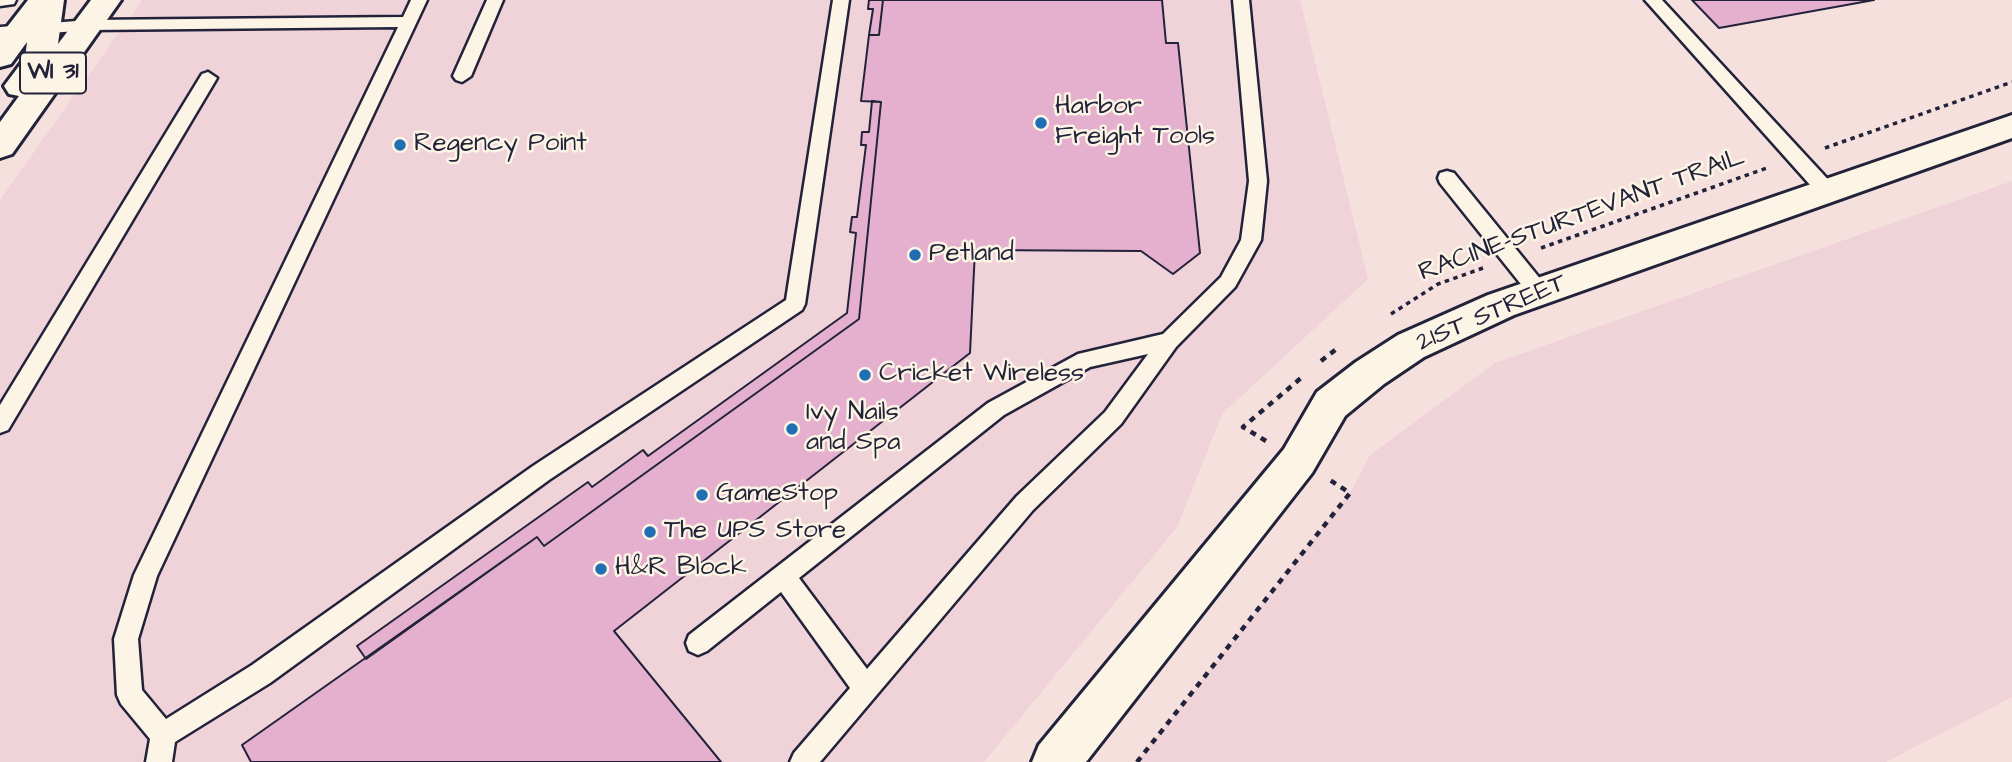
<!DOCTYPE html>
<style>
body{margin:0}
canvas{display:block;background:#f5e0de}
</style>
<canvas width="2012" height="762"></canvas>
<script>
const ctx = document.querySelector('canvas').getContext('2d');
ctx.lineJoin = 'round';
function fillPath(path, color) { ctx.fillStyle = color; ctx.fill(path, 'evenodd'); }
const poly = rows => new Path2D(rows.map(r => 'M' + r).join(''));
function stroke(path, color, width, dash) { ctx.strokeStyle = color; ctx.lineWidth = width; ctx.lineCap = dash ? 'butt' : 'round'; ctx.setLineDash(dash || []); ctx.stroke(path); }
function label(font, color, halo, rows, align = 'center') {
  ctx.font = font + ' "Architects Daughter",sans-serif'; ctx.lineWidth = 5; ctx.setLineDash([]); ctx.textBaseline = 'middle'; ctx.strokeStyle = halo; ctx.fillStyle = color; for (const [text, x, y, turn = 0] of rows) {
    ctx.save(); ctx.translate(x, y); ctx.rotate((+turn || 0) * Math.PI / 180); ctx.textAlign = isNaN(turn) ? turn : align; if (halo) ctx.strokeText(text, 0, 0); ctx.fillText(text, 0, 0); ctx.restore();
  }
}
const built = poly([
 [142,0,1300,0,1368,279,1222,414,1177,527,984,762,0,762,0,200],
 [2012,181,2012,697,1886,762,1137,762,1350,493,1370,455,1495,363]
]);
const building = poly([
 [869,0,883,0,879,35,869,35,873,9,868,9,869,0],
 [883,0,1162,0,1166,43,1178,43,1200,253,1173,274,1141,251,975,250,970,353,614,631,721,762,251,762,242,745,537,537,544,546,859,319,881,102,861,101,869,35,879,35,883,0],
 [1692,0,1874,0,1719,28,1692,0],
 [872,101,881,102,859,319,544,546,537,537,366,659,357,646,588,482,592,487,643,450,648,456,847,313,856,233,850,232,852,217,857,217,866,145,861,145,862,132,869,132,872,101]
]);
const pathFar1 = poly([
 [1825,148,2012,82],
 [1541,248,1770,167],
 [1391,314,1438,284,1483,268]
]);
const path = poly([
 [1321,361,1339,347],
 [1266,441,1243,427,1301,378],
 [1137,762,1350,493,1330,480]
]);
const lane = poly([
 [0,0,16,0,14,4,0,6,0,0],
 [411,0,427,0,157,576,138,639,142,690,166,719,252,665,533,466,786,300,833,0,849,0,805,304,802,310,549,480,270,683,175,742,172,762,146,762,150,739,121,704,117,695,114,639,134,575,398,27,89,30,0,37,0,27,89,20,403,17,411,0],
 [487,0,503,0,471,76,462,82,456,80,453,76,487,0],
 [1233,0,1249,0,1267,181,1261,240,1235,287,1176,347,1121,424,1033,510,820,762,790,762,794,753,850,688,781,592,707,651,698,655,689,651,686,643,689,635,988,403,1078,354,1163,334,1221,277,1241,240,1249,181,1233,0],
 [1148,354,1105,412,1017,496,867,669,799,578,1004,415,1090,367,1148,354],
 [1645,0,1662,0,1834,186,1836,191,1834,196,1820,196,1645,0],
 [208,72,217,78,8,430,0,433,0,405,202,74,208,72],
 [1447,171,1454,173,1546,286,1549,292,1546,298,1539,300,1532,298,1440,183,1438,178,1440,173,1447,171]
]);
const street = poly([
 [2012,115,2012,138,1514,315,1424,357,1384,384,1345,416,1312,473,1086,762,1032,762,1039,745,1284,449,1317,392,1356,362,1398,335,1488,295,2012,115]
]);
const primary = poly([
 [28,0,64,0,58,44,91,0,121,0,12,154,0,158,0,122,19,96,9,94,4,86,25,58,27,42,11,64,0,67,0,36,28,0]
]);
const markers = [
 [1041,123,7,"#1f6fb2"],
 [400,145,7,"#1f6fb2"],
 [915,255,7,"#1f6fb2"],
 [865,375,7,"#1f6fb2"],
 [792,429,7,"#1f6fb2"],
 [702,495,7,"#1f6fb2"],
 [650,532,7,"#1f6fb2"],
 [601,569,7,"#1f6fb2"]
];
const shields = [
 [53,73,66]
];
const shieldNames = [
 ["WI 31",53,73]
];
const poiNames = [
 ["Harbor",1055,108],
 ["Freight Tools",1055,138],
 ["Regency Point",414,145],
 ["Petland",929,255],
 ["Cricket Wireless",879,375],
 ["Ivy Nails",806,414],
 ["and Spa",806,444],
 ["GameStop",716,495],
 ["The UPS Store",664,532],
 ["H&R Block",615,569]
];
const streetNames = [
 ["RACINE-STURTEVANT TRAIL",1582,216,-20],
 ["21ST STREET",1492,314,-23]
];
fillPath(built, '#f0d2d9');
fillPath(building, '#e4b0cd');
stroke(building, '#22223b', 2);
stroke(lane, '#22223b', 5);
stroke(street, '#22223b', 6);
stroke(primary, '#22223b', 6);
stroke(pathFar1, '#22223b', 3.5, [4.5, 4.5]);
stroke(path, '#22223b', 4.5, [6, 6]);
fillPath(lane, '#fcf5e5');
fillPath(street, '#fcf5e5');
fillPath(primary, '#fcf5e5');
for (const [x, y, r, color] of markers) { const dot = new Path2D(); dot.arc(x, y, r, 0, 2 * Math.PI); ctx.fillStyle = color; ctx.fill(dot); stroke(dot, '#fcf5e5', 2.5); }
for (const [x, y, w] of shields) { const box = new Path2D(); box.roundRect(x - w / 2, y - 20.5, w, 41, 5); ctx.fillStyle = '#fcf5e5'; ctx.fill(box); stroke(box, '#22223b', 2); }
label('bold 24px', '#22223b', null, shieldNames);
label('26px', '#22223b', '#fcf5e5', poiNames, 'left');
label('26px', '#22223b', '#fcf5e5', streetNames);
</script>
